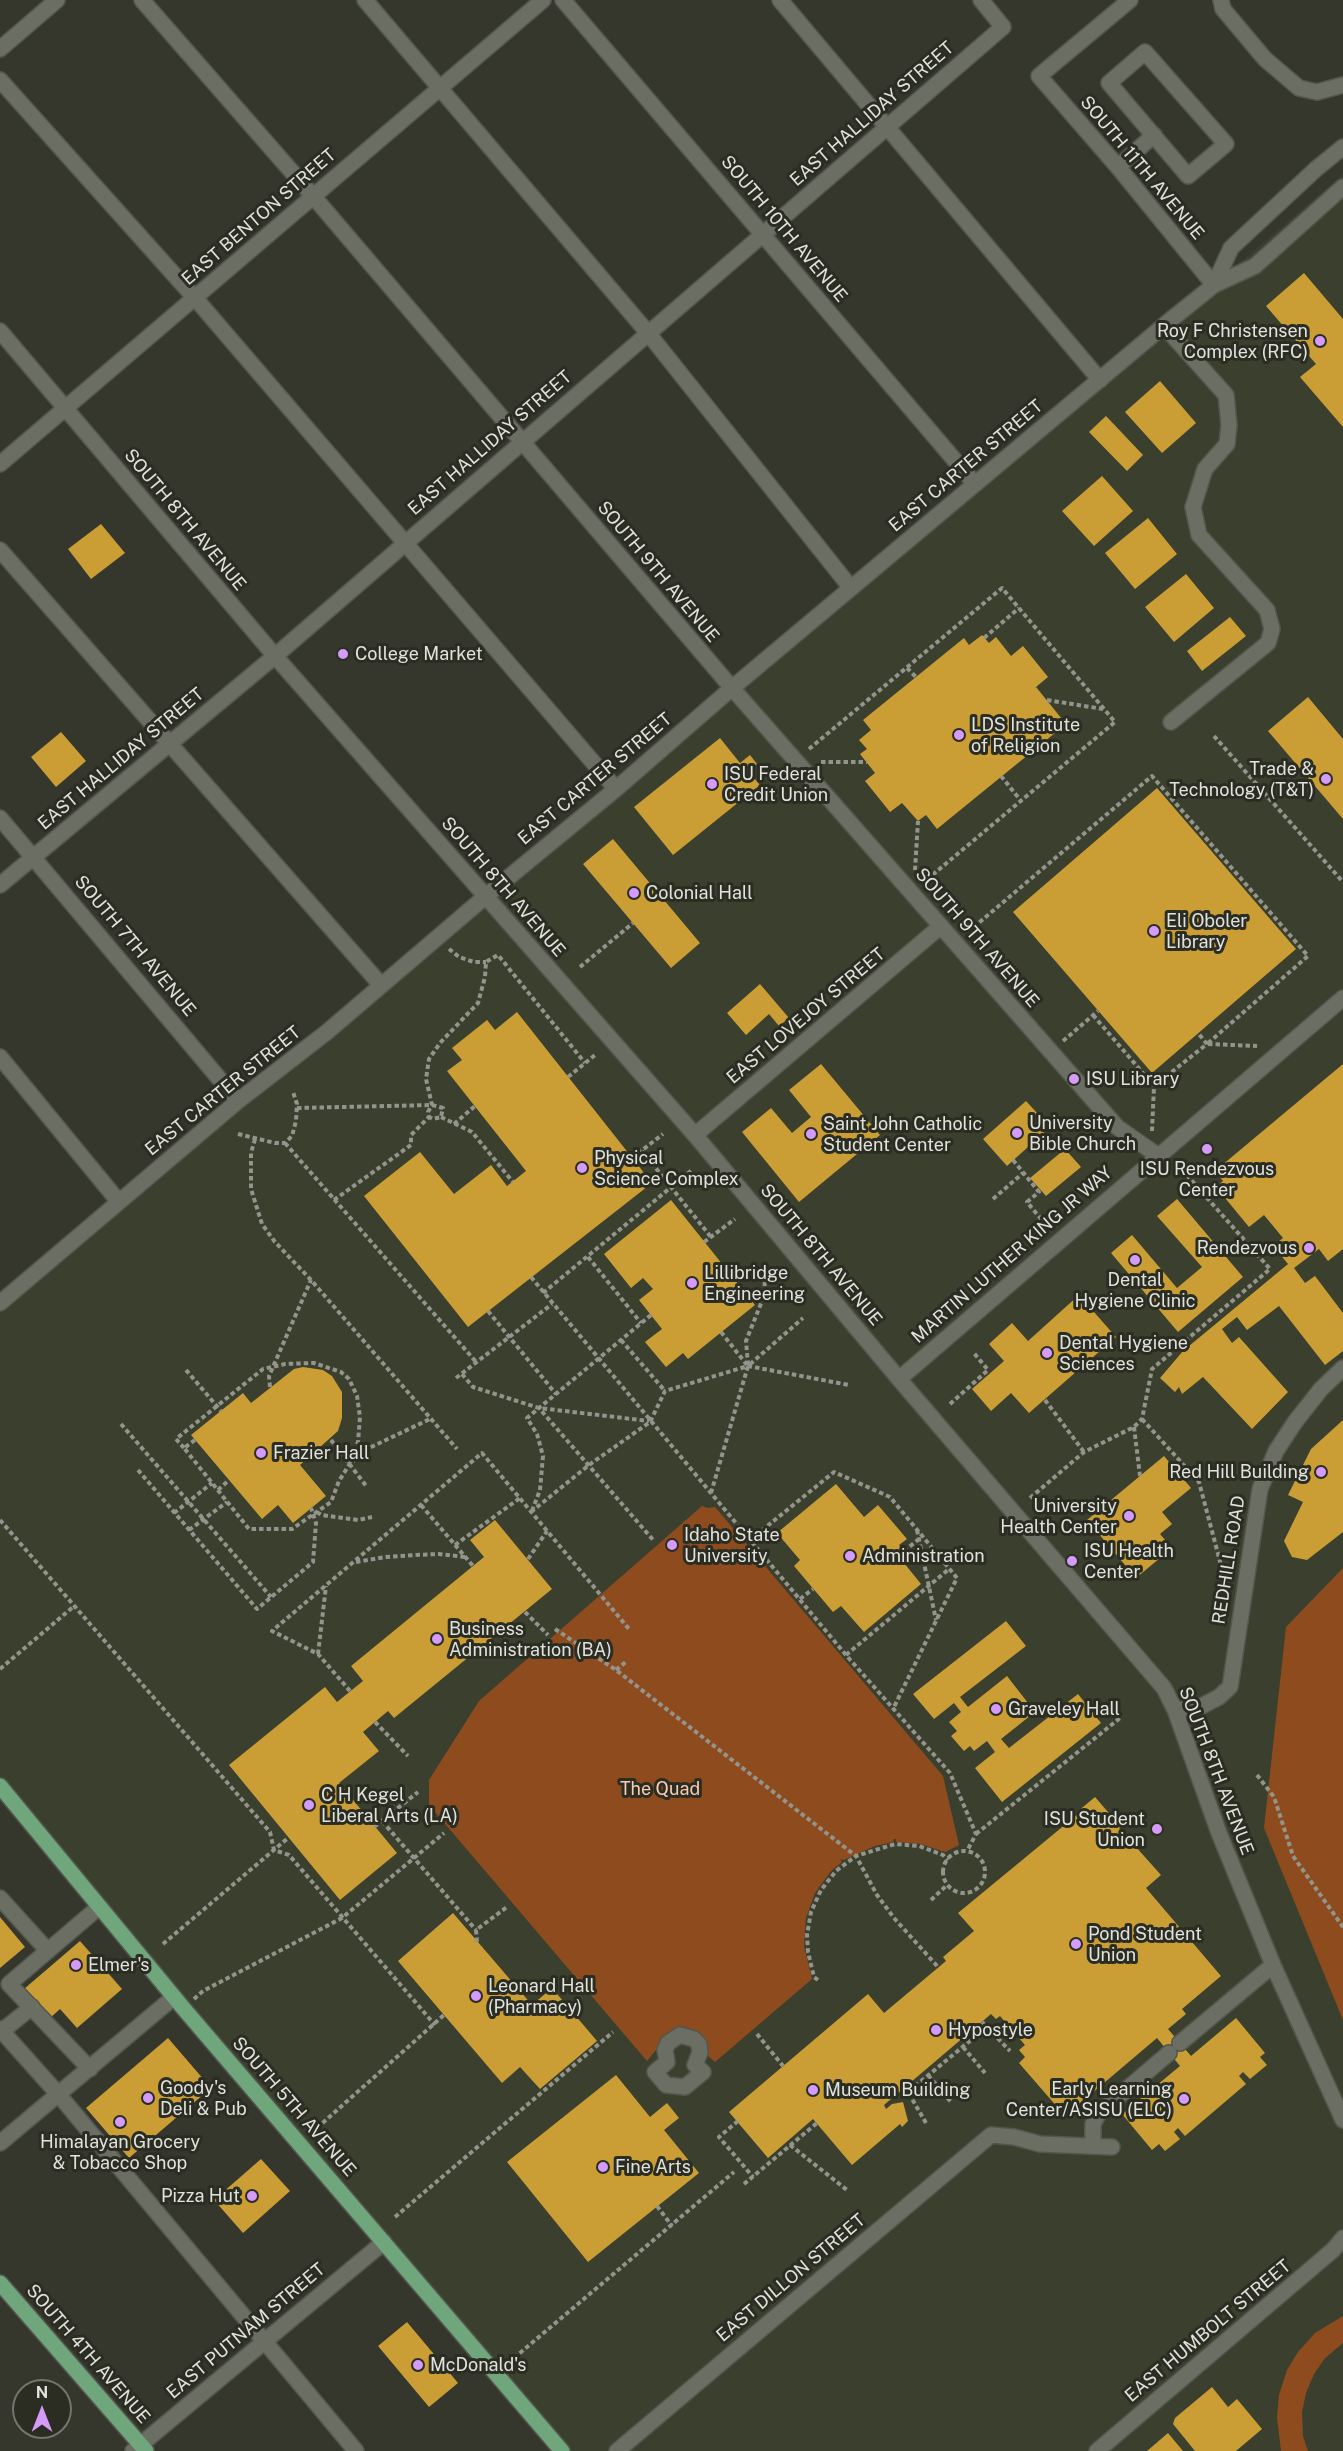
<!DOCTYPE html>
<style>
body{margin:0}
#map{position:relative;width:1343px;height:2451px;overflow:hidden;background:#35372d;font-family:"Public Sans",sans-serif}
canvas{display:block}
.north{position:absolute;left:12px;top:2379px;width:60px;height:60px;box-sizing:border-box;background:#2b2d23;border:2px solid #74756d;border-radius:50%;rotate:0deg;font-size:16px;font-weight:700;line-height:24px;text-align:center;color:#e1e2dc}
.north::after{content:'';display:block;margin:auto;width:21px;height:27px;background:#d59bfa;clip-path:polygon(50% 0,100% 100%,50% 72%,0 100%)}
</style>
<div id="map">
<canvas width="1343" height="2451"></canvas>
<div class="north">N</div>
</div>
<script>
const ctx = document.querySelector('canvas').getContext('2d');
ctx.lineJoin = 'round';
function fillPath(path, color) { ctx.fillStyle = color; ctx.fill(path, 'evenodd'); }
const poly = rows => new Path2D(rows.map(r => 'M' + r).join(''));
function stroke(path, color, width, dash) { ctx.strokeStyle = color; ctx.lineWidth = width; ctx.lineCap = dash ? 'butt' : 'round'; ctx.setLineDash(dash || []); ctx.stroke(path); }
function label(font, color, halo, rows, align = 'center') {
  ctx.font = font + ' "Public Sans",sans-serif'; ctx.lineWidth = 6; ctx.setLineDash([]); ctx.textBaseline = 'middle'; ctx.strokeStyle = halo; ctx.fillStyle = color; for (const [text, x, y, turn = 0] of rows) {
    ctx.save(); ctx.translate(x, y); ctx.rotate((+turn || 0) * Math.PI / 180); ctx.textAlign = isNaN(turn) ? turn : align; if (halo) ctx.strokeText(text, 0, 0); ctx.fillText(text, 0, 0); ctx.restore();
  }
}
const built = poly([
 [1343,174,1343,2451,562,2451,0,1786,0,1303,1214,285]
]);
const green = poly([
 [702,1506,708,1508,715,1507,943,1776,959,1845,945,1852,921,1844,896,1842,896,1839,894,1839,893,1842,875,1846,844,1860,840,1859,842,1862,831,1871,815,1893,806,1918,804,1946,812,1979,715,2062,708,2056,704,2041,661,2044,647,2061,429,1805,429,1780,479,1701],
 [1343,1568,1343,2020,1264,1828,1286,1627],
 [1343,2316,1343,2343,1325,2358,1314,2374,1306,2393,1302,2412,1303,2436,1308,2451,1281,2451,1277,2417,1279,2395,1287,2370,1298,2352,1315,2333]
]);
const building = poly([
 [1304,273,1343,319,1343,427,1300,377,1316,364,1266,306],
 [1160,381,1196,423,1162,453,1125,412],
 [1106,416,1143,455,1127,471,1089,432],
 [1102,476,1133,511,1094,546,1062,511],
 [1148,518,1177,554,1135,589,1105,553],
 [101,524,125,553,91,579,68,549],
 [1186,574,1214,608,1174,642,1145,607],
 [1230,617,1246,636,1202,671,1187,651],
 [982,635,989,643,996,637,1011,656,1023,646,1048,677,1036,687,1066,724,937,829,926,815,918,821,902,803,890,812,865,781,875,773,860,754,867,749,859,740,871,730,863,720,964,638,969,645],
 [1308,697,1343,739,1343,819,1268,731],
 [61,732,86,761,56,787,31,757],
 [720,738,740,763,750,755,757,764,748,771,760,785,673,855,634,807],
 [1157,788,1296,949,1152,1073,1013,912],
 [613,839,700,943,671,968,583,864],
 [760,984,789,1018,779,1026,769,1014,746,1035,727,1013],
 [517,1012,652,1183,468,1327,364,1196,420,1152,454,1194,491,1165,507,1186,526,1171,447,1071,462,1060,452,1048,487,1020,495,1030],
 [821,1064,880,1135,799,1202,742,1132,771,1108,792,1133,811,1117,789,1090],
 [1343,1064,1343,1249,1328,1261,1319,1249,1294,1268,1305,1283,1315,1276,1343,1313,1343,1351,1325,1365,1279,1306,1247,1330,1237,1317,1222,1329,1232,1343,1239,1337,1288,1392,1252,1429,1203,1377,1182,1394,1179,1387,1175,1392,1160,1378,1183,1351,1288,1264,1273,1246,1283,1238,1264,1215,1249,1227,1216,1187,1223,1181,1215,1171],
 [1026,1101,1050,1127,1007,1166,983,1139],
 [1065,1149,1081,1167,1046,1196,1030,1178],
 [1177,1199,1243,1277,1178,1332,1111,1253,1132,1235,1177,1288,1202,1267,1157,1216],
 [671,1200,755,1305,688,1359,683,1353,666,1367,645,1342,662,1329,639,1300,653,1289,643,1278,631,1288,604,1254],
 [1079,1295,1116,1337,1029,1413,1011,1393,991,1411,972,1389,1004,1361,989,1344,1012,1323,1028,1341],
 [303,1367,323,1370,332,1376,342,1392,342,1418,338,1431,300,1465,326,1496,293,1523,278,1505,262,1519,191,1435,243,1393,251,1403,294,1369],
 [1343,1420,1343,1532,1307,1560,1292,1557,1284,1541,1303,1502,1288,1495,1311,1449],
 [1164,1456,1191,1488,1162,1512,1172,1524,1160,1534,1172,1548,1136,1578,1087,1520],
 [836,1484,864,1517,878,1505,907,1539,899,1545,906,1553,900,1558,921,1584,864,1632,841,1606,833,1612,794,1566,800,1560,777,1533],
 [495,1520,552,1589,394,1718,388,1711,363,1732,379,1751,339,1783,397,1853,340,1900,229,1765,325,1687,337,1702,363,1681,351,1666,484,1557,470,1540],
 [1006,1621,1026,1646,960,1697,968,1707,1007,1676,1035,1712,1001,1739,1009,1748,1078,1694,1101,1723,1002,1802,975,1768,995,1752,987,1741,974,1751,970,1746,964,1751,951,1736,957,1731,949,1722,961,1712,954,1703,934,1719,913,1694],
 [1095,1797,1121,1827,1119,1828,1161,1875,1146,1888,1221,1976,1182,2009,1186,2014,1168,2029,1191,2056,1236,2018,1265,2053,1260,2057,1267,2065,1250,2079,1243,2072,1239,2076,1246,2084,1185,2136,1178,2128,1174,2132,1180,2139,1165,2151,1159,2144,1152,2150,1122,2114,1180,2066,1157,2038,1065,2116,1019,2063,1025,2057,1019,2050,1025,2045,1000,2016,996,2019,991,2014,884,2105,886,2109,892,2104,903,2102,908,2121,902,2127,900,2124,852,2165,813,2119,768,2158,729,2112,868,1994,884,2013,946,1961,943,1957,974,1931,958,1913,1078,1814,1077,1812],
 [453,1913,532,2005,552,1988,597,2041,540,2089,520,2067,502,2083,398,1961],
 [0,1917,25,1947,0,1968],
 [80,1941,122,1989,77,2028,60,2009,49,2019,24,1989],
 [168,2038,211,2088,129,2158,86,2108],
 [616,2075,650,2117,667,2103,679,2118,664,2130,699,2173,588,2262,507,2162],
 [261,2159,290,2191,243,2233,214,2200],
 [407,2322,458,2383,429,2407,378,2346],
 [1212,2387,1228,2407,1237,2399,1262,2429,1236,2451,1195,2451,1173,2424,1175,2418],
 [1168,2433,1183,2451,1147,2451]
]);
const path = poly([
 [984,638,1019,608],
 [907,668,916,677],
 [1047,700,1103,709],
 [1214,736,1343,882],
 [809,749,1002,588,1115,722,924,882],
 [821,762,867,762],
 [1001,776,1021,801],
 [915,870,918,821],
 [968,932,1152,776,1308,956,1207,1044],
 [449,949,459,957,474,962,486,962],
 [580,967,633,923],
 [1093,1015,1154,1086],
 [1063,1041,1098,1011],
 [1208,1044,1257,1046],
 [568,1077,595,1055],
 [297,1108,432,1105,443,1108,441,1117,433,1119,429,1117],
 [441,1117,472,1132,513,1182],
 [454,1124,475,1106],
 [1152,1131,1154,1086,1207,1044,1198,1033],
 [238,1134,275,1143,285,1143,292,1136,296,1121,297,1104,293,1092],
 [255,1139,251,1153,251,1189,262,1224,275,1242,311,1280,457,1449],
 [285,1143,477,1363],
 [642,1151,711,1237],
 [632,1158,663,1134],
 [1013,1160,1039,1192,1027,1202,1046,1225],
 [993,1199,1023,1173],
 [334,1200,411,1145,411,1135,429,1117,428,1112,432,1105,426,1079,429,1059,440,1043,478,1003,485,977,486,962,498,955,585,1063],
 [704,1242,735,1219],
 [588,1257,641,1323],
 [531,1277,846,1655,950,1773,976,1834,967,1851],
 [543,1293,693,1169],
 [488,1311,556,1394],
 [651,1315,539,1408,654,1541],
 [721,1332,747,1365],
 [621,1340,665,1391],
 [748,1365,746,1341,764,1296,765,1278,763,1268],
 [186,1370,221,1411],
 [462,1374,473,1387,539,1408,649,1421],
 [456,1378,552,1304],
 [270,1387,269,1376,311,1280],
 [1045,1400,1084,1452],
 [950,1404,988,1370,973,1352],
 [1142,1419,1199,1482,1227,1588],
 [121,1424,271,1597],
 [1134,1427,1140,1476],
 [195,1440,184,1448,249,1529,292,1529,331,1502,339,1481,349,1465,367,1449,430,1419],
 [331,1440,367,1487],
 [184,1448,176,1439,263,1369,285,1364,314,1363,341,1372,349,1379,357,1396,360,1417,358,1442,349,1464],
 [138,1470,257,1609,313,1562,316,1523,311,1508],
 [218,1490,229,1480],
 [711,1493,748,1366,803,1318],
 [1030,1498,1084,1452,1134,1427,1142,1419,1152,1369,1270,1269,1177,1164],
 [421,1505,473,1566],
 [532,1511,540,1490,543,1456,537,1434,527,1418,539,1408],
 [317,1512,321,1515,358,1520,372,1517],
 [531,1512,589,1465,650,1422,665,1391,748,1366,849,1385],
 [174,1513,212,1483],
 [0,1520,270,1832,274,1850,289,1855,435,2025],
 [189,1530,227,1502],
 [917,1530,936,1620],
 [750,1540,834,1472,890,1497,957,1578,893,1709],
 [455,1545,520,1498],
 [904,1551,919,1539],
 [528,1559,547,1531],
 [356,1562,385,1557,415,1555,439,1554,465,1557],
 [800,1599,813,1589],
 [525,1612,548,1635],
 [555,1629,616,1670,856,1856,877,1895,894,1918,938,1967],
 [318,1654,326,1586],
 [846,1655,949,1569],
 [0,1669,73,1607],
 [616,1670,627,1661],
 [350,1691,318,1654,272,1631,482,1453,629,1629],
 [375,1722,408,1756],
 [1257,1775,1274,1797,1293,1856,1343,1927],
 [382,1821,476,1930],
 [374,1827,418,1792],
 [976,1834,1120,1718],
 '943 1872a21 21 0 1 1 42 0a21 21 0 1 1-42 0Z',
 [931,1900,947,1885],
 [477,1942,476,1930,507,1907],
 [163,1944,288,1838],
 [818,1980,814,1977,808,1952,807,1935,811,1912,821,1890,836,1871,856,1856,895,1844,919,1846,943,1855,948,1860],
 [194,1999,203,1991,342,1918,444,1833],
 [982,2022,1010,2051],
 [757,2034,783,2066],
 [963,2047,985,2073],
 [928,2075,951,2102],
 [738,2121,719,2137,753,2177],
 [926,2123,908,2092,988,2026],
 [317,2128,444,2015],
 [790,2145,847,2190],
 [744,2184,817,2123],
 [657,2206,672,2226],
 [395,2217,613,2032],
 [514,2358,734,2172]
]);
const minor = poly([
 [142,0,313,196,732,688,1117,1127,1157,1155],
 [365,0,648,333,851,588],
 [563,0,975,484],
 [780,0,1100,380],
 [1130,0,1039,76,1118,167,1214,285],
 [1221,0,1223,9,1265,59,1299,88,1317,92,1343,85],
 [0,49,57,0],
 [1145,52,1226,144,1188,176,1109,83,1145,52],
 [0,80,195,298,616,789],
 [1118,167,1154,135],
 [1214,285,1231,248,1316,169,1343,147],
 [1164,326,1226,395,1229,425,1227,444,1205,469,1193,507,1199,535,1267,610,1272,629,1268,643,1171,722],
 [0,331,275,656,695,1135,899,1379,1164,1688,1175,1710,1219,1833,1273,1965,1343,2120],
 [0,464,543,0],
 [0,550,381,985],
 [0,818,238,1101],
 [0,885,275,656,1003,27,981,0],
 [0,1057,119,1202],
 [695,1135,941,926],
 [0,1303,238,1101,327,1032,486,896,616,789,732,688,1173,318,1214,285,1255,266,1343,187],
 [899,1379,1343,998],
 [1175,1710,1200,1707,1219,1697,1230,1687,1260,1489,1276,1451,1295,1422,1321,1389,1343,1368],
 [0,1898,48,1951],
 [0,2029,59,2095,356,2451],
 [2,2031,32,2007],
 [680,2035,694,2039,699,2044,700,2052,695,2065,703,2072,685,2087,666,2085,655,2072,667,2062,665,2050,668,2043,680,2035],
 [1180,2043,1273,1965],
 [90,2069,9,1984,99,1907],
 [0,2143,174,1997],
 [1093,2145,1093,2124,1099,2113,1169,2053],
 [133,2451,384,2242],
 [617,2451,991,2135,1014,2137,1040,2144,1112,2147],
 [1097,2451,1333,2250,1343,2238]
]);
const major = poly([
 [0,1786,184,2009,562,2451],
 [0,2283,146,2451]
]);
const markers = [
 [1320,341,6,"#d59bfa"],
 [343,654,6,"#d59bfa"],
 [959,735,6,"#d59bfa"],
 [1326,779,6,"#d59bfa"],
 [712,784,6,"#d59bfa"],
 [634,893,6,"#d59bfa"],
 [1154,931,6,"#d59bfa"],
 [1074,1079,6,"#d59bfa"],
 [1017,1133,6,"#d59bfa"],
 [811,1134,6,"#d59bfa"],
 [1207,1149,6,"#d59bfa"],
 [582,1168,6,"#d59bfa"],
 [1309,1248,6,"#d59bfa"],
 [1135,1260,6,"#d59bfa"],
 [692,1283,6,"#d59bfa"],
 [1047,1353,6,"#d59bfa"],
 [261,1453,6,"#d59bfa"],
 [1321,1472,6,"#d59bfa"],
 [1129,1516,6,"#d59bfa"],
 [672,1545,6,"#d59bfa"],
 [850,1556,6,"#d59bfa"],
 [1072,1561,6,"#d59bfa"],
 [437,1639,6,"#d59bfa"],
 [996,1709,6,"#d59bfa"],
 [309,1805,6,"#d59bfa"],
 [1157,1829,6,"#d59bfa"],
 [1076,1944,6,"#d59bfa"],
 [76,1965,6,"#d59bfa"],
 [476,1996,6,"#d59bfa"],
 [936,2030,6,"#d59bfa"],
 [813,2090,6,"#d59bfa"],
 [148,2098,6,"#d59bfa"],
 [1184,2099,6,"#d59bfa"],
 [120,2122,6,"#d59bfa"],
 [603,2167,6,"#d59bfa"],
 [252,2196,6,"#d59bfa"],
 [418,2365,6,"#d59bfa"]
];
const streetNames = [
 ["EAST HALLIDAY STREET",872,114,-41],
 ["SOUTH 11TH AVENUE",1142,168,50],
 ["EAST BENTON STREET",259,217,-41],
 ["SOUTH 10TH AVENUE",784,229,50],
 ["EAST HALLIDAY STREET",490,443,-41],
 ["EAST CARTER STREET",966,466,-40],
 ["SOUTH 8TH AVENUE",185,520,50],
 ["SOUTH 9TH AVENUE",658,572,50],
 ["EAST HALLIDAY STREET",121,759,-40],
 ["EAST CARTER STREET",595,779,-40],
 ["SOUTH 8TH AVENUE",503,887,49],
 ["SOUTH 9TH AVENUE",977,938,49],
 ["SOUTH 7TH AVENUE",135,946,50],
 ["EAST LOVEJOY STREET",806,1016,-40],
 ["EAST CARTER STREET",223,1091,-39],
 ["SOUTH 8TH AVENUE",821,1255,50],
 ["MARTIN LUTHER KING JR WAY",1012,1255,-41],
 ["REDHILL ROAD",1229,1560,-81],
 ["SOUTH 8TH AVENUE",1216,1771,69],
 ["SOUTH 5TH AVENUE",294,2107,49],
 ["EAST DILLON STREET",791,2278,-40],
 ["EAST PUTNAM STREET",246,2331,-40],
 ["EAST HUMBOLT STREET",1208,2331,-40],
 ["SOUTH 4TH AVENUE",88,2354,49]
];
const poiNames = [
 ["Roy F Christensen",1308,331,"right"],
 ["Complex (RFC)",1308,352,"right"],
 ["College Market",355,654],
 ["LDS Institute",971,725],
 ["of Religion",971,746],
 ["Trade &",1314,769,"right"],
 ["Technology (T&T)",1314,790,"right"],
 ["ISU Federal",724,774],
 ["Credit Union",724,795],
 ["Colonial Hall",646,893],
 ["Eli Oboler",1166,921],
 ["Library",1166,942],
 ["ISU Library",1086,1079],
 ["University",1029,1123],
 ["Bible Church",1029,1144],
 ["Saint John Catholic",823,1124],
 ["Student Center",823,1145],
 ["Physical",594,1158],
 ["Science Complex",594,1179],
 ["ISU Rendezvous",1207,1169,"center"],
 ["Center",1207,1190,"center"],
 ["Rendezvous",1297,1248,"right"],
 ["Lillibridge",704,1273],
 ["Engineering",704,1294],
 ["Dental",1135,1280,"center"],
 ["Hygiene Clinic",1135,1301,"center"],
 ["Dental Hygiene",1059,1343],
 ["Sciences",1059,1364],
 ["Frazier Hall",273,1453],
 ["Red Hill Building",1309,1472,"right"],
 ["University",1117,1506,"right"],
 ["Health Center",1117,1527,"right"],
 ["Idaho State",684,1535],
 ["University",684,1556],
 ["ISU Health",1084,1551],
 ["Center",1084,1572],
 ["Administration",862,1556],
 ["Business",449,1629],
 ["Administration (BA)",449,1650],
 ["Graveley Hall",1008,1709],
 ["C H Kegel",321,1795],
 ["Liberal Arts (LA)",321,1816],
 ["ISU Student",1145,1819,"right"],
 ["Union",1145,1840,"right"],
 ["Pond Student",1088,1934],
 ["Union",1088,1955],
 ["Elmer's",88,1965],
 ["Leonard Hall",488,1986],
 ["(Pharmacy)",488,2007],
 ["Hypostyle",948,2030],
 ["Goody's",160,2088],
 ["Deli & Pub",160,2109],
 ["Early Learning",1172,2089,"right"],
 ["Center/ASISU (ELC)",1172,2110,"right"],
 ["Museum Building",825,2090],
 ["Himalayan Grocery",120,2142,"center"],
 ["& Tobacco Shop",120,2163,"center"],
 ["Fine Arts",615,2167],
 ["Pizza Hut",240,2196,"right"],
 ["McDonald's",430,2365]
];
const parkNames = [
 ["The Quad",660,1789]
];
fillPath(built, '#3b3f2e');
fillPath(green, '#8e4c1e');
fillPath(building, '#ca9e35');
stroke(minor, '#53564d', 18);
stroke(major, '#53564d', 18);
stroke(path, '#93948c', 4, [4.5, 3]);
stroke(minor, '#6b6e62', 15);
stroke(major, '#70a67c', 15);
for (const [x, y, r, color] of markers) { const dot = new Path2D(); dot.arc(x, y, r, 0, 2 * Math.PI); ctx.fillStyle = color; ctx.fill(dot); stroke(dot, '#2b2d23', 2); }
label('18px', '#e1e2dc', '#2b2d23', streetNames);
label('18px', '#e1e2dc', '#2b2d23', poiNames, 'left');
label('18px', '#f9cbb0', '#2b2d23', parkNames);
</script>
